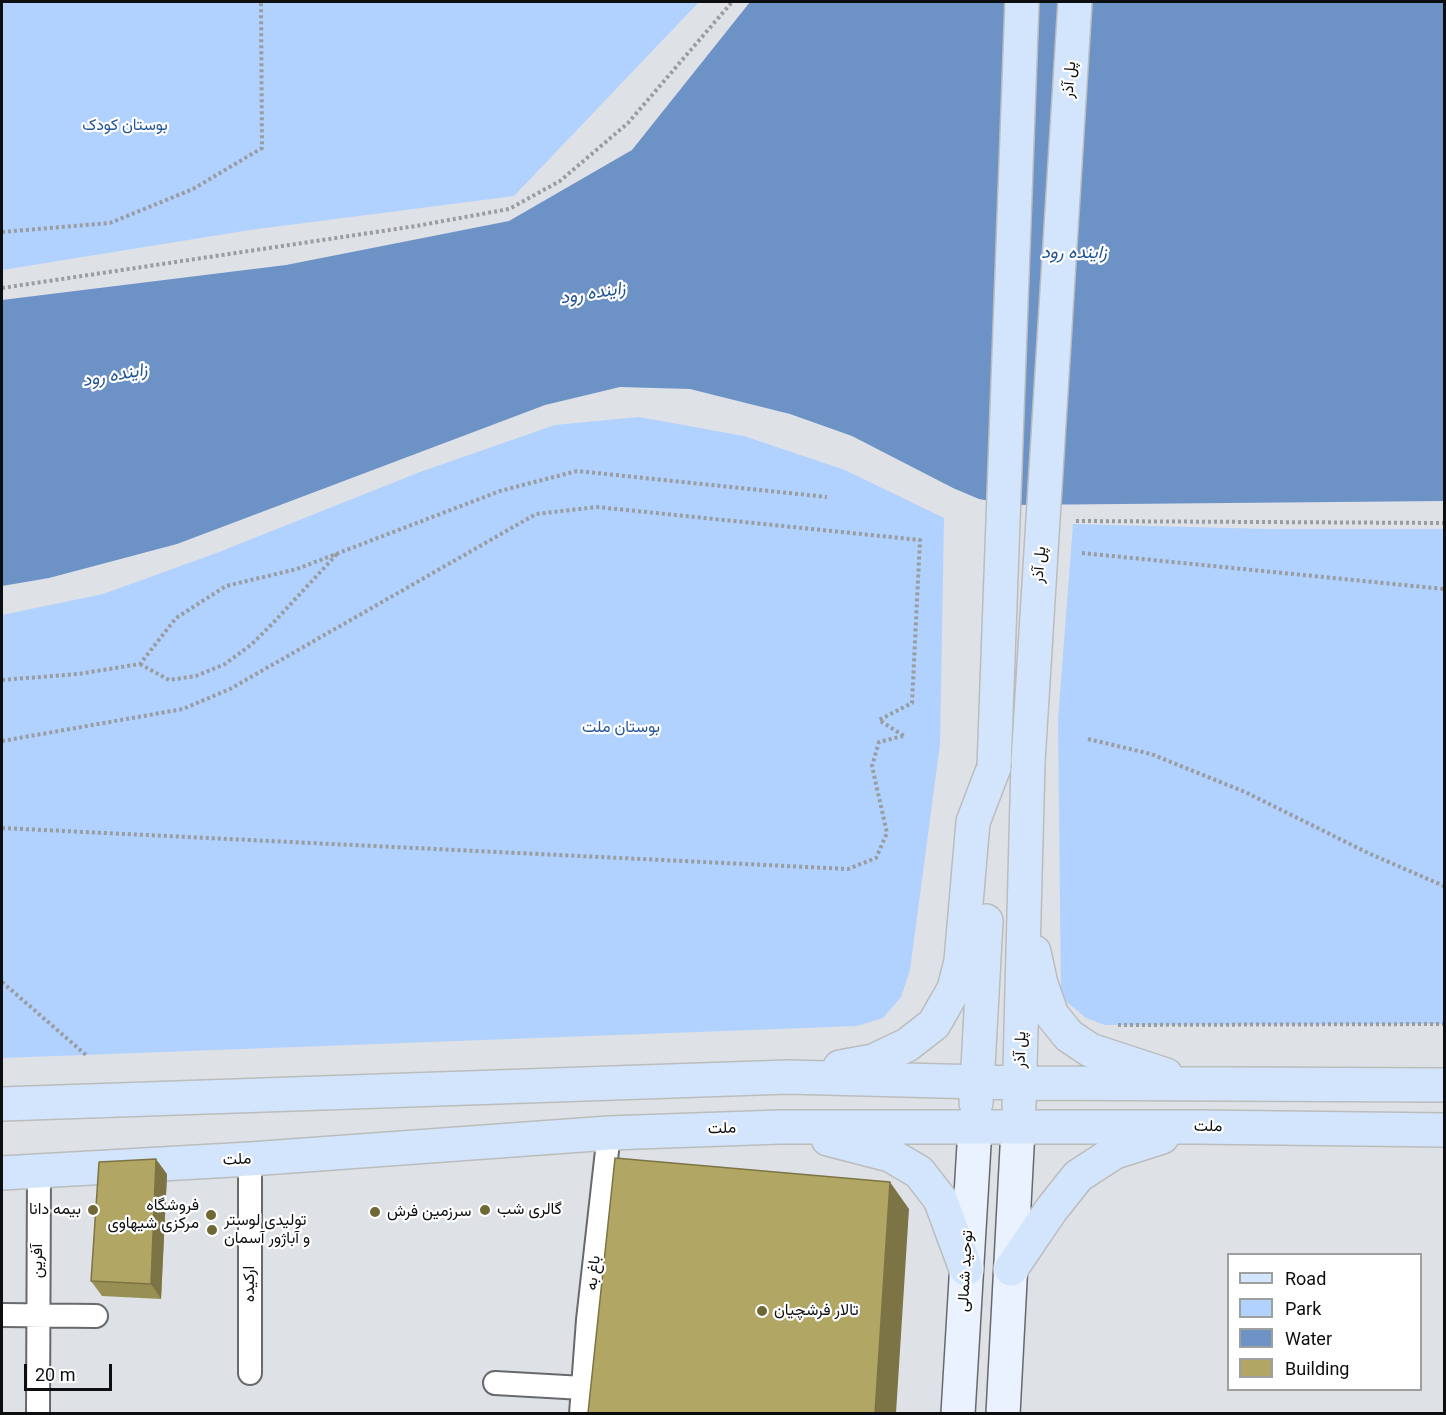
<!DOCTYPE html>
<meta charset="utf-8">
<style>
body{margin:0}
#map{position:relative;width:1446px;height:1415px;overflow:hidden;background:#dee1e6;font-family:Roboto,sans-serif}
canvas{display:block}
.frame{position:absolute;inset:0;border:3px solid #0d0e0f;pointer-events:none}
.legend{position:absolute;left:1227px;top:1253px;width:195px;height:138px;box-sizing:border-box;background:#fff;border:2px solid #9e9f9f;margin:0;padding:8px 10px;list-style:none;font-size:18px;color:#0d0e0f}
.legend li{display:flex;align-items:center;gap:12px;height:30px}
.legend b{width:30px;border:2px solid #9e9f9f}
.scale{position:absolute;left:24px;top:1364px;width:88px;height:27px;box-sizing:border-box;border:3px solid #0d0e0f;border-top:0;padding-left:8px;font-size:18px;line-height:21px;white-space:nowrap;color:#0d0e0f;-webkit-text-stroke:4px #fff;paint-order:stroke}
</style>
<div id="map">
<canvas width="1446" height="1415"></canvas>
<div class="frame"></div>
<ul class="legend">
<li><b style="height:8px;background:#d3e5fc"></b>Road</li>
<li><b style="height:16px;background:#b1d1fe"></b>Park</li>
<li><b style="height:16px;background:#6c92c6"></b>Water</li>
<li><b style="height:16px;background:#b1a663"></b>Building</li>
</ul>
<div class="scale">20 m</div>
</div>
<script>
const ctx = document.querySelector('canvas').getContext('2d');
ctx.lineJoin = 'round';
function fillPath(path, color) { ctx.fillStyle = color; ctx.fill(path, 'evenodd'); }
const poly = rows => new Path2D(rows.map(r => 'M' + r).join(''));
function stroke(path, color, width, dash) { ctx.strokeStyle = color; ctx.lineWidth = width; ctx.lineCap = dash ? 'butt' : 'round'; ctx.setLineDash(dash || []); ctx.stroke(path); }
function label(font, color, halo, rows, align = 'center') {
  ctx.font = font + ' Roboto,Vazirmatn,sans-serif'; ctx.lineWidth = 4.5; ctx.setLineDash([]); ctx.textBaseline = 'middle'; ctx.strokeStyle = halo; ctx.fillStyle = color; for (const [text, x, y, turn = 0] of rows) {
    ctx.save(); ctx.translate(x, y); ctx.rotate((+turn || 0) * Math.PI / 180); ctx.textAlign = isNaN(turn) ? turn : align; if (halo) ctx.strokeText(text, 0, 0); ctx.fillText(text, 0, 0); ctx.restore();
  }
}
const green = poly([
 [2,2,699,2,514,196,250,230,2,270],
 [639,417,744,436,845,470,944,518,940,744,910,970,901,997,883,1018,857,1026,2,1058,2,615,103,594,214,554,420,472,555,425],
 [1073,524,1268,529,1444,529,1444,1024,1105,1025,1086,1018,1061,997,1058,720]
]);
const water = poly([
 [750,2,1444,2,1444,501,1012,505,979,499,953,488,852,436,790,414,690,389,620,387,545,405,177,544,49,578,2,586,2,300,286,265,509,221,632,150]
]);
const path = poly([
 [2,232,110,223,193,189,262,148,261,2],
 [2,288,416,226,509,209,560,181,628,123,732,2],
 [1076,521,1444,523],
 [1082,553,1444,589],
 [140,664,169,680,196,676,225,664,252,644,274,622,337,554],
 [2,680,78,674,140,664,176,618,226,586,297,569,500,491,577,471,827,497],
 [1088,739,1151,754,1245,792,1368,853,1444,886],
 [2,741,183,709,230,689,536,514,597,507,920,540,912,703,879,720,904,736],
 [2,828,848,869,876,858,887,833,872,766,879,742,903,736],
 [2,982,86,1055],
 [1118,1025,1444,1024]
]);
const minor = poly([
 [2,1315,96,1316],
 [250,1373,250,1159],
 [495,1383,583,1388],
 [38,1414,39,1171],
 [581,1414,588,1320,609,1133]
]);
const secondary = poly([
 [958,1414,975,1128],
 [1003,1414,1018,1129]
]);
const primary = poly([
 [1034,952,1041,984,1052,1015,1069,1036,1090,1050,1166,1075],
 [840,1067,873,1061,907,1045,934,1024,954,989,961,961,973,822,994,767],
 [976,1103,986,921],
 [2,1104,788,1077,1020,1083,1444,1085],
 [1019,1106,1028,762],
 [828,1139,890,1155,919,1172,940,1199,966,1269],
 [2,1173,250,1159,609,1133,780,1127,1197,1127,1444,1130],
 [1011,1269,1051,1210,1078,1176,1115,1152,1162,1137]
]);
const primaryBridge = poly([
 [1028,762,1075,2],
 [994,767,1022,2]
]);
const wall = poly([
 [167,1174,161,1299,102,1296,91,1281]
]);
const shadedWall = poly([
 [156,1159,167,1174,161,1299,151,1284],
 [890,1182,909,1209,896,1413,875,1413]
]);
const building = poly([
 [615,1158,890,1182,875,1413,588,1413,615,1158],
 [156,1159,151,1284,91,1281,99,1162,156,1159]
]);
const markers = [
 [93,1210,6,"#6f6734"],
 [485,1210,6,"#6f6734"],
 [375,1212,6,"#6f6734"],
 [211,1215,6,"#6f6734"],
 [212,1230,6,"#6f6734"],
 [762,1311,6,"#6f6734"]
];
const streetNames = [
 ["پل آذر",1070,80,-86],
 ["پل آذر",1040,565,-86],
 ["پل آذر",1021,1050,-89],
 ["ملت",1208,1127,1],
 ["ملت",722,1129,-2],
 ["ملت",237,1160,-3],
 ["آفرین",38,1261,-90],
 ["توحید شمالی",966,1271,-87],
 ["باغ به",594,1273,-84],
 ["ارکیده",250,1284,-90]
];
const parkNames = [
 ["بوستان کودک",125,126],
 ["بوستان ملت",621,728]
];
const poiNames = [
 ["فروشگاه",199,1206,"right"],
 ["مرکزی شیهاوی",199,1224,"right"],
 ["بیمه دانا",81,1210,"right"],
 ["گالری شب",497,1210],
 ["سرزمین فرش",387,1212],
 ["تولیدی لوستر",224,1221],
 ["و آباژور آسمان",224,1239],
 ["تالار فرشچیان",774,1311]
];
const waterNames = [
 ["زاینده رود",1074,253],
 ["زاینده رود",593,294,-9],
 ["زاینده رود",115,376,-10]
];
fillPath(green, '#b1d1fe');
fillPath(water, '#6c92c6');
stroke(minor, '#67696d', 26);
stroke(secondary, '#67696d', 36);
stroke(primary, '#bbbcbc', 36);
stroke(path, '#9a9da0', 4, [3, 3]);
stroke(minor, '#fff', 22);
stroke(secondary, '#e9f2fe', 33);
stroke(primary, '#d3e5fc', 33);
stroke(primaryBridge, '#bbbcbc', 36, []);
stroke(primaryBridge, '#d3e5fc', 33);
fillPath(wall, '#988f55');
fillPath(shadedWall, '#7c7445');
fillPath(building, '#b1a663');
stroke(building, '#7c7445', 1.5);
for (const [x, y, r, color] of markers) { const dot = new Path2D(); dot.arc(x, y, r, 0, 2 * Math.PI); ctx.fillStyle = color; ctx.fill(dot); stroke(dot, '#fff', 2); }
label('16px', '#0d0e0f', '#fff', streetNames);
label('16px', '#255798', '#fff', parkNames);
label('16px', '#0d0e0f', '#fff', poiNames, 'left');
label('italic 18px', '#215393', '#fff', waterNames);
</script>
